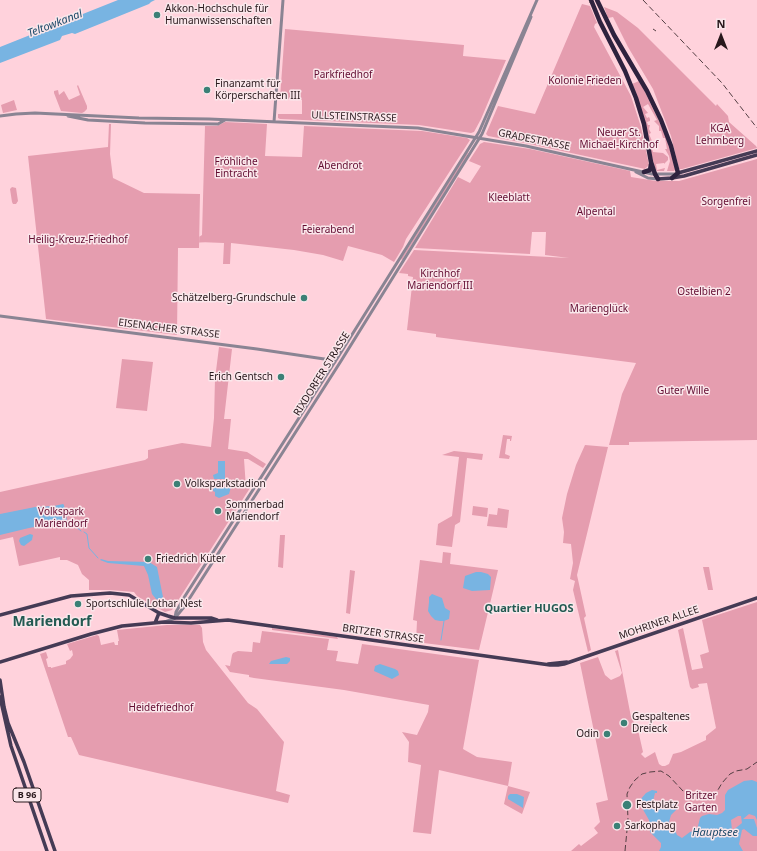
<!DOCTYPE html>
<meta charset="utf-8">
<style>
body{margin:0}
#map{position:relative;width:757px;height:851px;overflow:hidden;background:#ffd2dc;font-family:"Noto Sans",sans-serif}
canvas{display:block}
.north{position:absolute;left:701px;top:16px;width:40px;height:40px;-webkit-text-stroke:3px #fae7eb;paint-order:stroke;rotate:0deg;font-size:11px;font-weight:700;line-height:16px;text-align:center;color:#28181c}
.north::after{content:'';display:block;margin:auto;width:14px;height:18px;background:#28181c;clip-path:polygon(50% 0,100% 100%,50% 72%,0 100%)}
</style>
<div id="map">
<canvas width="757" height="851"></canvas>
<div class="north">N</div>
</div>
<script>
const ctx = document.querySelector('canvas').getContext('2d');
ctx.lineJoin = 'round';
function fillPath(path, color) { ctx.fillStyle = color; ctx.fill(path, 'evenodd'); }
const poly = rows => new Path2D(rows.map(r => 'M' + r).join(''));
function stroke(path, color, width, dash) { ctx.strokeStyle = color; ctx.lineWidth = width; ctx.lineCap = dash ? 'butt' : 'round'; ctx.setLineDash(dash || []); ctx.stroke(path); }
function label(font, color, halo, rows, align = 'center') {
  ctx.font = font + ' "Noto Sans",sans-serif'; ctx.lineWidth = 3; ctx.setLineDash([]); ctx.textBaseline = 'middle'; ctx.strokeStyle = halo; ctx.fillStyle = color; for (const [text, x, y, turn = 0] of rows) {
    ctx.save(); ctx.translate(x, y); ctx.rotate((+turn || 0) * Math.PI / 180); ctx.textAlign = isNaN(turn) ? turn : align; if (halo) ctx.strokeText(text, 0, 0); ctx.fillText(text, 0, 0); ctx.restore();
  }
}
const green = poly([
 [582,4,590,6,597,23,595,24,594,27,631,96,641,127,649,165,645,169,525,143,488,136,486,134,498,106,535,114],
 [604,7,617,12,638,28,716,106,717,104,728,116,729,122,756,146,757,148,682,169,679,169,671,136,653,89,628,47,613,17,608,18],
 [285,29,464,45,463,56,506,60,481,119,474,132,471,133,419,125,280,119,278,118,278,114,302,114,302,100,280,98],
 [639,81,645,92,665,134,676,169,674,171,667,171,670,161,669,156,665,149,667,149,665,138,663,138,661,131,659,131,659,126,654,121,657,120,648,104,643,107,648,113,645,114,647,118,649,117,650,119,650,121,647,122,648,125,650,125,649,129,651,133,649,134,652,141,650,142,653,152,663,153,668,157,668,160,664,164,664,163,656,164,657,170,665,168,664,171,657,171,655,168,632,84],
 [78,85,87,106,87,109,84,112,82,113,61,111,54,93,54,91,58,90,59,95,64,91,69,100,80,95,77,86],
 [14,100,17,110,3,113,1,105],
 [225,122,267,124,265,156,302,157,304,126,422,131,467,138,470,140,406,239,403,247,394,262,382,255,348,246,343,261,323,255,294,250,231,243,230,264,223,264,224,243,199,242,199,237,202,235,205,126,217,126],
 [109,124,111,124,110,154,113,178,144,193,200,194,199,248,178,248,177,335,46,319,28,156,108,147],
 [484,142,530,149,630,171,631,177,656,181,679,181,757,159,757,440,629,442,629,445,609,445,622,394,636,363,436,337,436,334,407,330,413,277,408,276,408,274,399,273,414,250,569,258,545,255,546,232,532,232,530,254,415,248,458,177,470,183,481,166,469,161,480,144],
 [469,150,467,156,402,260,401,259],
 [12,187,16,188,18,201,16,204,13,204,12,202,10,189],
 [219,347,232,349,224,419,231,419,228,449,247,452,266,464,263,468,248,459,244,459,246,488,250,488,172,610,165,612,137,596,134,592,110,590,89,590,89,580,82,574,78,565,67,560,60,560,60,557,19,566,13,537,0,540,0,492,145,460,148,458,148,450,182,443,211,447,214,418,215,379],
 [122,359,153,362,147,411,116,408],
 [503,435,512,436,511,441,510,441,510,439,507,439,505,454,510,456,509,459,499,458],
 [585,445,608,447,577,575,586,616,584,618,591,650,588,652,573,590,575,581,570,579,573,563,571,544,563,543,564,532,562,518,567,494,576,465],
 [454,451,483,454,482,460,467,458,460,522,455,525,452,547,436,545,438,524,452,516,459,457,442,455],
 [473,506,488,508,487,517,472,515],
 [498,508,509,510,507,528,487,526,489,514,497,515],
 [280,535,285,535,283,568,278,567],
 [443,552,451,553,450,564,498,570,479,650,416,642,417,621,413,620,420,560,442,563],
 [703,567,709,567,713,590,708,590],
 [350,570,355,571,350,614,346,613],
 [757,602,757,851,571,851,579,844,581,846,598,833,594,828,600,822,596,803,608,800,580,663,598,657,605,675,611,680,620,676,622,673,615,651,618,650,631,717,638,730,643,752,641,754,645,758,655,752,659,764,662,766,665,766,669,764,673,754,681,752,706,740,706,736,716,728,707,683,698,684,699,687,692,689,690,687,678,630,683,628,692,670,703,668,700,655,709,652,702,620],
 [167,625,200,625,202,628,203,642,206,650,248,703,257,709,284,742,276,791,290,795,288,803,79,755,71,737,68,737,40,654,46,652,48,658,46,659,48,667,51,667,51,668,66,664,66,661,70,659,73,655,72,650,70,651,67,644,97,635,99,636,101,645,114,642,115,645,118,645,118,641,119,641,117,630],
 [272,628,337,637,338,639,272,630],
 [262,631,329,639,327,650,338,651,336,661,358,664,362,644,479,660,463,749,477,757,512,762,508,786,530,792,522,814,504,804,508,786,439,770,431,834,413,832,421,765,408,762,409,742,402,732,417,735,428,712,429,705,344,690,254,678,249,677,249,675,230,672,225,665,230,666,232,655,233,653,238,651,252,652,253,642,260,643]
]);
const water = poly([
 [118,0,155,0,151,2,149,4,75,34,72,33,62,36,60,40,0,63,0,47],
 [218,461,225,461,225,479,214,479,213,475,218,473],
 [214,482,222,483,222,488,229,486,231,487,229,494,219,498,215,496,215,492,213,491],
 [63,504,64,505,67,521,29,528,0,535,0,514,35,507,54,506],
 [30,534,33,535,32,540,24,546,21,545,19,541,20,538],
 [101,559,108,561,149,562,157,567,163,597,162,599,159,600,156,599,152,594,148,575,144,566,108,563,100,560],
 [476,572,481,572,488,574,491,577,490,590,472,591,463,588,465,576],
 [432,594,442,598,445,608,450,611,449,619,444,621,440,621,435,620,431,616,428,611,429,602,429,597],
 [286,657,290,658,290,661,287,664,269,664,271,661],
 [380,664,395,669,398,671,399,675,392,679,374,671,375,666],
 [752,780,757,782,757,820,755,816,749,814,743,819,754,819,757,828,757,836,753,836,744,829,742,830,739,844,743,851,659,851,661,847,661,843,650,832,649,820,641,806,640,800,646,793,652,790,657,791,657,793,655,793,653,801,659,807,667,805,668,801,672,800,676,803,676,802,678,808,671,815,669,822,674,828,677,835,682,838,690,832,697,830,700,818,702,816,709,814,717,815,722,813,725,810,725,795,728,790,744,781],
 [738,816,741,816,742,823,732,831,731,820],
 [510,794,517,794,524,797,523,808,508,799,508,796]
]);
const stream = poly([
 [74,525,81,531],
 [84,532,87,534,89,548,98,558],
 [441,640,444,621]
]);
const minor = poly([
 [0,116,16,114,35,113,139,118,209,119,418,128,526,146,652,174,676,174],
 [68,116,88,120,145,123,218,124,225,120],
 [274,122,283,0],
 [636,172,648,178,658,179],
 [0,316,257,349,331,360,335,362],
 [175,618,176,612,185,596,338,357,479,132,537,0],
 [165,622,175,618,184,607,341,361,482,134,531,17]
]);
const major = poly([
 [678,173,757,151],
 [658,179,672,178,684,176,757,155],
 [0,615,71,596,110,593,129,595,159,613,168,616,175,618,211,618,217,620],
 [155,623,159,613],
 [0,662,91,634,122,626,164,622,191,623,228,620,550,665,558,665,564,664,757,598],
 [548,664,567,662],
 [0,680,4,707,8,723,24,762,55,851],
 [0,697,11,746,47,851]
]);
const highway = poly([
 [591,0,600,22,625,71,636,98,644,124,651,162,655,174,658,179],
 [597,0,614,35,647,91,661,120,671,146,678,173,672,178],
 [644,172,650,170,651,164]
]);
const rail = poly([
 [643,0,722,83,757,128],
 [589,2,590,2],
 [653,29,656,31],
 [625,851,628,820,627,794,630,787,635,780,642,774,650,772,661,771,669,776,683,791,708,797,715,795,722,783,730,774,736,771,747,769,757,762]
]);
const markers = [
 [157,15,4,"#3b8076"],
 [207,90,4,"#3b8076"],
 [304,298,4,"#3b8076"],
 [281,377,4,"#3b8076"],
 [177,484,4,"#3b8076"],
 [218,511,4,"#3b8076"],
 [148,559,4,"#3b8076"],
 [78,604,4,"#3b8076"],
 [624,723,4,"#3b8076"],
 [607,734,4,"#3b8076"],
 [627,805,5,"#3b8076"],
 [617,826,4,"#3b8076"]
];
const shields = [
 [27,795,28]
];
const shieldNames = [
 ["B 96",27,795]
];
const poiNames = [
 ["Akkon-Hochschule für",165,9],
 ["Humanwissenschaften",165,21],
 ["Finanzamt für",215,84],
 ["Körperschaften III",215,96],
 ["Schätzelberg-Grundschule",296,298,"right"],
 ["Erich Gentsch",273,377,"right"],
 ["Volksparkstadion",185,484],
 ["Sommerbad",226,505],
 ["Mariendorf",226,517],
 ["Friedrich Küter",156,559],
 ["Sportschlule Lothar Nest",86,604],
 ["Gespaltenes",632,717],
 ["Dreieck",632,729],
 ["Odin",599,734,"right"],
 ["Festplatz",636,805],
 ["Sarkophag",625,826]
];
const parkNames = [
 ["Parkfriedhof",343,75],
 ["Kolonie Frieden",585,81],
 ["KGA",720,129],
 ["Lehmberg",720,141],
 ["Neuer St.",619,133],
 ["Michael-Kirchhof",619,145],
 ["Fröhliche",236,162],
 ["Eintracht",236,174],
 ["Abendrot",340,166],
 ["Kleeblatt",509,198],
 ["Sorgenfrei",726,202],
 ["Alpental",596,212],
 ["Feierabend",328,230],
 ["Heilig-Kreuz-Friedhof",78,240],
 ["Kirchhof",440,274],
 ["Mariendorf III",440,286],
 ["Ostelbien 2",704,292],
 ["Marienglück",599,309],
 ["Guter Wille",683,391],
 ["Volkspark",61,512],
 ["Mariendorf",61,524],
 ["Heidefriedhof",161,708],
 ["Britzer",701,796],
 ["Garten",701,808]
];
const streetNames = [
 ["ULLSTEINSTRASSE",354,117,2],
 ["GRADESTRASSE",534,140,11],
 ["EISENACHER STRASSE",169,329,7],
 ["RIXDORFER STRASSE",322,374,-58],
 ["MOHRINER ALLEE",659,623,-19],
 ["BRITZER STRASSE",383,634,8]
];
const waterNames = [
 ["Teltowkanal",55,24,-21],
 ["Hauptsee",715,833]
];
const neighbourhoodNames = [
 ["Quartier HUGOS",529,609]
];
const districtNames = [
 ["Mariendorf",52,622]
];
fillPath(green, '#e59daf');
fillPath(water, '#78b4e2');
stroke(stream, '#78b4e2', 1);
stroke(minor, '#8a8493', 3);
stroke(major, '#453b55', 3.5);
stroke(highway, '#2e223e', 4.5);
stroke(rail, '#533e43', 1, [6, 3]);
for (const [x, y, r, color] of markers) { const dot = new Path2D(); dot.arc(x, y, r, 0, 2 * Math.PI); ctx.fillStyle = color; ctx.fill(dot); stroke(dot, '#fae7eb', 1.5); }
for (const [x, y, w] of shields) { const box = new Path2D(); box.roundRect(x - w / 2, y - 7, w, 14, 3); ctx.fillStyle = '#fae7eb'; ctx.fill(box); stroke(box, '#28181c', 1); }
label('bold 9px', '#28181c', null, shieldNames);
label('10px', '#28181c', '#fae7eb', poiNames, 'left');
label('10px', '#620b30', '#fae7eb', parkNames);
label('10px', '#28181c', '#fae7eb', streetNames);
label('italic 11px', '#1d4a69', '#fae7eb', waterNames);
label('bold 11px', '#235a52', '#fae7eb', neighbourhoodNames);
label('bold 14px', '#235a52', '#fae7eb', districtNames);
</script>
